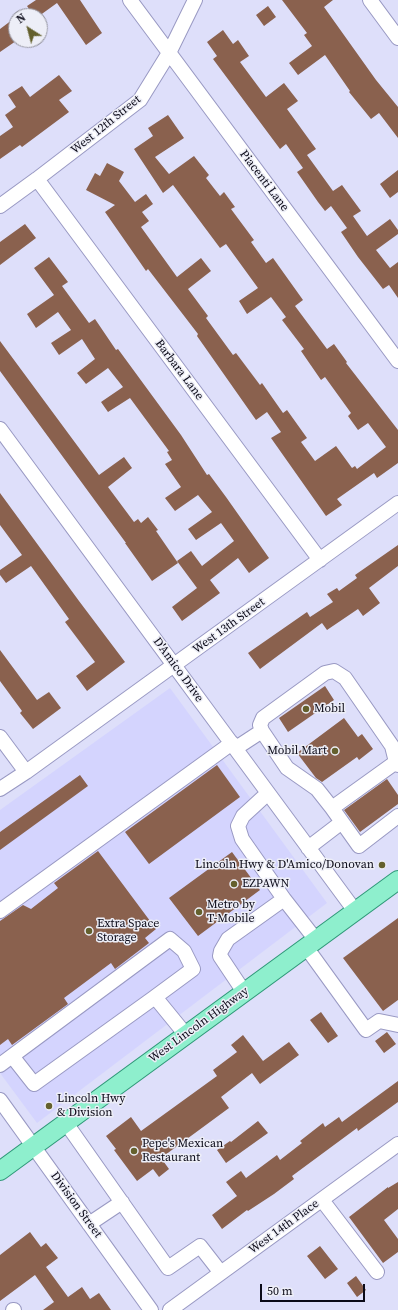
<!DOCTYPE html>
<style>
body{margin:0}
#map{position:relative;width:398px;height:1310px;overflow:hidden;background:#dedffa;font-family:"Source Serif 4",serif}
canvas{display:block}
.north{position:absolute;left:8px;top:8px;width:40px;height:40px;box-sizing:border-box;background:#edeef7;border:1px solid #93939e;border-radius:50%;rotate:324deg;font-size:11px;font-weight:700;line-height:16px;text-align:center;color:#0b0a18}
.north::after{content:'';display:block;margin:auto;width:14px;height:18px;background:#64602d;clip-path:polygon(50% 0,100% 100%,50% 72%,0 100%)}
.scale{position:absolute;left:260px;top:1284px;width:105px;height:18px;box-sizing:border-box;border:2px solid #0b0a18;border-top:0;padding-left:5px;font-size:12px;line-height:14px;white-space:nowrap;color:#0b0a18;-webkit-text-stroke:3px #edeef7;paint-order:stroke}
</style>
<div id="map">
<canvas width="398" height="1310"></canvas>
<div class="north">N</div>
<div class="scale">50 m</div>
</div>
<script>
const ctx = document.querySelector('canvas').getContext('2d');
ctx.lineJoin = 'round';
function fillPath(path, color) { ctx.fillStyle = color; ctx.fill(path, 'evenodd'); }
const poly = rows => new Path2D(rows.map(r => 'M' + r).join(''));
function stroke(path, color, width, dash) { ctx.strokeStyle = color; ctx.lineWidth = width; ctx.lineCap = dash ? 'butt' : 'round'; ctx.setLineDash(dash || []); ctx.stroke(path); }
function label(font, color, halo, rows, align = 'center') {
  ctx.font = font + ' "Source Serif 4",serif'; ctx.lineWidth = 3; ctx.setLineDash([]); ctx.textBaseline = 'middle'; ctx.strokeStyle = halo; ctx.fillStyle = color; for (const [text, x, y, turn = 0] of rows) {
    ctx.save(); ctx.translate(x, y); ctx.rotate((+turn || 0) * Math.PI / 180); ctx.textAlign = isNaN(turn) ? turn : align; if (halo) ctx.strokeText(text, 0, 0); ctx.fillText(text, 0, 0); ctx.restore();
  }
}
const built = poly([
 [170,688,327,903,37,1123,0,1073,0,810]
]);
const building = poly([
 [36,0,80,0,102,33,86,45,57,3,39,16,34,16,27,6],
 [282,0,333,0,324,7,376,80,398,107,398,138,379,113,371,119,349,92,350,91,325,55,298,75,289,63,312,46,304,35,307,33],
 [268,6,276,17,264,26,256,15],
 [16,17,16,41,0,52,0,29],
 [223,30,233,44,238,40,249,56,240,62,266,97,284,83,298,101,287,109,316,149,307,155,333,191,342,185,361,211,353,216,367,236,390,219,398,230,398,234,376,250,390,268,398,262,398,298,389,285,383,289,358,257,341,232,347,228,331,206,325,211,318,202,297,172,303,168,286,144,280,149,213,59,217,56,207,42],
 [59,75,72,91,59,100,69,112,22,147,20,145,0,159,0,136,13,127,5,115,16,107,8,95,22,86,30,97],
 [168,115,184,138,155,157,169,174,194,156,209,175,206,178,220,196,224,192,235,207,231,209,254,240,251,242,266,263,273,258,303,300,295,306,327,349,334,344,347,362,346,363,398,430,398,463,377,478,374,473,337,499,342,505,326,516,271,438,281,432,267,412,256,420,197,336,198,334,148,269,146,271,105,212,115,205,86,190,95,173,100,176,107,163,124,172,119,181,135,202,146,194,153,204,142,212,149,221,141,227,177,277,201,258,211,271,188,289,208,316,206,318,233,355,236,353,260,385,262,383,283,413,287,410,307,438,301,442,315,461,336,446,352,468,355,466,357,469,386,447,368,423,358,430,348,416,351,413,325,377,321,380,301,351,304,349,282,320,286,317,271,297,247,314,239,301,258,288,226,244,220,248,173,185,163,193,134,149,153,136,148,128],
 [398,170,398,192,390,198,380,184],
 [25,224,36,238,0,265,0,242],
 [49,257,68,282,62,286,89,323,95,319,116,350,118,349,181,435,207,475,209,474,226,497,269,558,249,573,238,558,210,580,220,593,182,621,172,607,197,588,177,561,191,551,202,566,234,541,221,523,196,540,188,529,212,512,198,495,175,511,165,498,181,487,165,464,172,460,167,452,169,451,130,398,108,412,101,402,123,387,108,368,86,384,77,373,95,359,82,339,59,355,51,343,71,330,58,312,36,328,27,314,54,295,34,268],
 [0,341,99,475,124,457,132,468,108,487,134,522,138,519,141,523,148,517,158,530,156,531,178,563,152,581,125,543,126,543,0,371],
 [0,493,79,601,125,662,87,691,76,676,95,662,65,622,69,619,31,566,6,583,0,575,0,570,22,555,0,525],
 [398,545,398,566,369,588,380,603,363,616,358,609,327,630,322,623,260,669,248,653,307,612,310,617,333,602,327,594,337,588,339,591,357,578,355,575],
 [0,650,37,700,49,692,61,708,33,729,20,713,22,711,0,681],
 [325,686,334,700,288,732,279,718],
 [344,718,358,737,362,734,373,749,359,760,357,757,322,782,316,778,297,753],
 [217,765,240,797,149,864,125,832],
 [80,775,88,786,0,850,0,832],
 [387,779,398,795,398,804,360,832,344,810],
 [98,851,156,929,145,938,149,943,115,969,111,963,64,998,68,1004,12,1045,8,1039,0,1045,0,921,23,905,31,909,58,888,54,883],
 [232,852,260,890,198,936,169,898],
 [398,918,398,1000,383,1011,343,958],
 [321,1012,338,1036,328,1043,310,1020],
 [387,1032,396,1044,384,1053,375,1041],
 [243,1035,263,1061,289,1042,299,1055,260,1084,252,1073,221,1097,229,1108,161,1158,169,1169,159,1177,153,1169,137,1181,114,1150,116,1149,106,1136,131,1117,141,1131,217,1076,213,1070,237,1052,231,1045],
 [398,1081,398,1102,358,1131,357,1128,292,1176,294,1179,274,1194,248,1211,247,1210,222,1229,212,1215,237,1196,226,1182,241,1171,246,1178,277,1155,280,1160,302,1143,300,1141,323,1123,325,1127,339,1117,342,1122],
 [258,1121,268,1133,226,1163,217,1150,230,1141,231,1142],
 [398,1182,398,1209,384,1220,398,1239,398,1252,383,1263,349,1217,388,1187,388,1188],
 [30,1232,41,1247,46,1243,58,1258,46,1267,68,1297,82,1287,90,1299,99,1293,111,1310,43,1310,54,1302,35,1275,0,1301,0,1255],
 [320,1246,338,1269,325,1279,307,1256],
 [356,1276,366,1290,357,1297,347,1283]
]);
const minor = poly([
 [130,0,398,361],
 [370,0,398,38],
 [37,179,320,560],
 [0,206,37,179,140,100,169,53,195,0],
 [0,429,355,911],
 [0,737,26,772],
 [236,748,262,731],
 [398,765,396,762,332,808,359,846,398,816],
 [0,789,26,772,398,503],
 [268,793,243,816,238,826,242,839,284,899],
 [332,808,317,789,287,768,262,731,260,725,263,718,325,673,334,671,345,678,392,746,396,762],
 [308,848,342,822],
 [0,911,232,743],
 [306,947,366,1030,379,1021,398,1025],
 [244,992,220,956,221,951,228,939,284,899,316,940],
 [12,1056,34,1084,155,997],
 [0,1065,170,939,184,951,193,969,155,997,186,1035],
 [0,1100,151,1310],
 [66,1123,168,1268,200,1246,221,1273],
 [322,1200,377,1272],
 [89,1224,122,1202],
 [13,1310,14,1310],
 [170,1310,398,1144]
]);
const major = poly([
 [0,1171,398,880]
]);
const markers = [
 [306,709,4,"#64602d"],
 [335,751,4,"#64602d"],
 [382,865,4,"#64602d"],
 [234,884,4,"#64602d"],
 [199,912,4,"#64602d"],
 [89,931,4,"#64602d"],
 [49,1106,4,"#64602d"],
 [134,1151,4,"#64602d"]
];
const streetNames = [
 ["West 12th Street",106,125,-39],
 ["Piacenti Lane",264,181,53],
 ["Barbara Lane",179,370,53],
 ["West 13th Street",229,626,-36],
 ["D'Amico Drive",178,670,54],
 ["West Lincoln Highway",199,1025,-36],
 ["Division Street",76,1205,54],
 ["West 14th Place",284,1227,-36]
];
const poiNames = [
 ["Mobil",314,709],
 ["Mobil Mart",327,751,"right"],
 ["Lincoln Hwy & D'Amico/Donovan",374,865,"right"],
 ["EZPAWN",242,884],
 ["Metro by",207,905],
 ["T-Mobile",207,919],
 ["Extra Space",97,924],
 ["Storage",97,938],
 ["Lincoln Hwy",57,1099],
 ["& Division",57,1113],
 ["Pepe's Mexican",142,1144],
 ["Restaurant",142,1158]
];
fillPath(built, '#d4d4fe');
fillPath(building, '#8a614e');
stroke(minor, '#9999c3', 16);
stroke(major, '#2f9878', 20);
stroke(minor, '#fff', 14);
stroke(major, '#8eefcd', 18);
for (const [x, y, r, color] of markers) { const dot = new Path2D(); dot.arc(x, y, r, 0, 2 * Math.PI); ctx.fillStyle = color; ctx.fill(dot); stroke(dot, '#edeef7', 1.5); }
label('12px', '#0b0a18', '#edeef7', streetNames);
label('12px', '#0b0a18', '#edeef7', poiNames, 'left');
</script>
